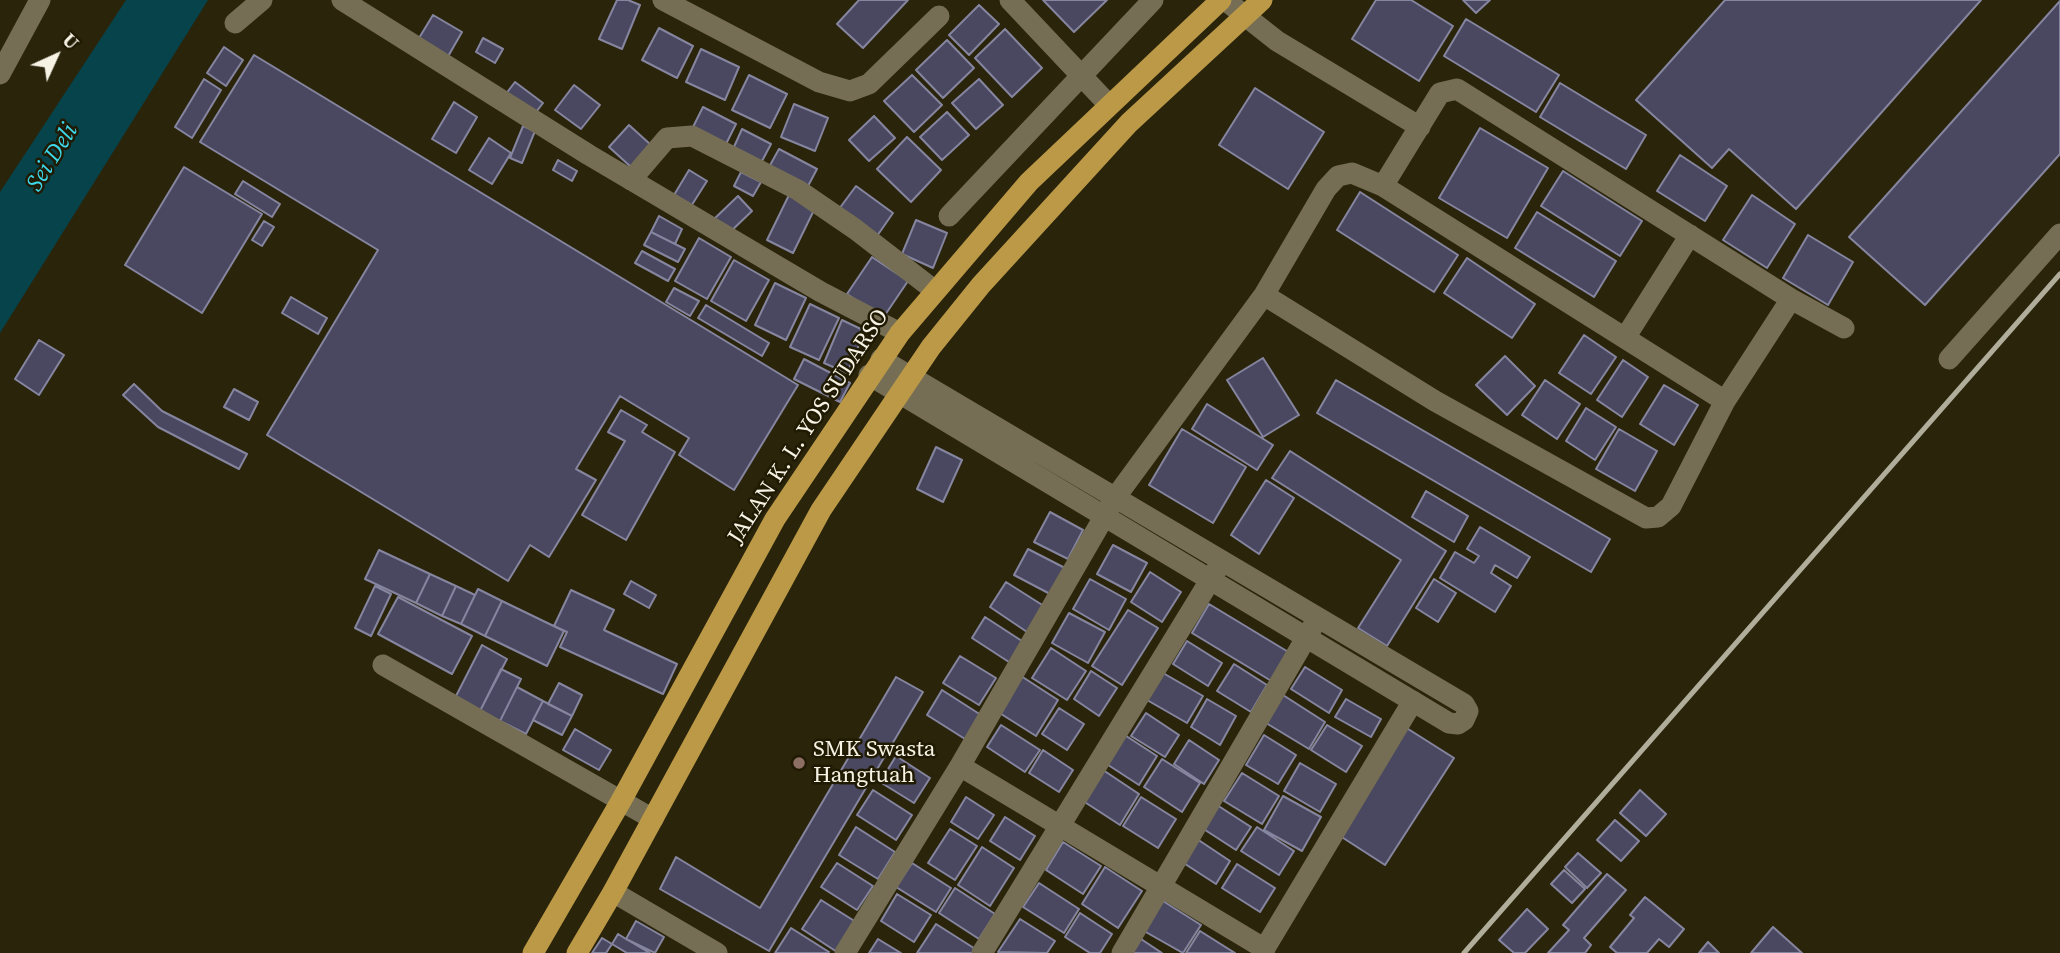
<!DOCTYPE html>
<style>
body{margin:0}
#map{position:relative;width:2060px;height:953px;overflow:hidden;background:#2a240b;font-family:"Source Serif 4",serif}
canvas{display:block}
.north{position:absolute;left:21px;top:21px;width:70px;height:70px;-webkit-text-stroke:5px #201a03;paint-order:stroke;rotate:45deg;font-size:19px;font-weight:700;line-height:28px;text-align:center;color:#f6f3e4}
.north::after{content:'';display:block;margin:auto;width:24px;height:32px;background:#f6f3e4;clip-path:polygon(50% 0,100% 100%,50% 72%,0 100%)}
</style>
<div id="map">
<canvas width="2060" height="953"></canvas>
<div class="north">U</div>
</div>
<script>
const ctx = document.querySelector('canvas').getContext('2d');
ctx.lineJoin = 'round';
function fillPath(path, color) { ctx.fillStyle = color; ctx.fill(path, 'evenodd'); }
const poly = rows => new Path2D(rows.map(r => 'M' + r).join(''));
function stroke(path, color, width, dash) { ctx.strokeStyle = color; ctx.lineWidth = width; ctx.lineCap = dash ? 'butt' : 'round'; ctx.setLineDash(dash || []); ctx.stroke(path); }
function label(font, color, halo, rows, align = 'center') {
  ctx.font = font + ' "Source Serif 4",serif'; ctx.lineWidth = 5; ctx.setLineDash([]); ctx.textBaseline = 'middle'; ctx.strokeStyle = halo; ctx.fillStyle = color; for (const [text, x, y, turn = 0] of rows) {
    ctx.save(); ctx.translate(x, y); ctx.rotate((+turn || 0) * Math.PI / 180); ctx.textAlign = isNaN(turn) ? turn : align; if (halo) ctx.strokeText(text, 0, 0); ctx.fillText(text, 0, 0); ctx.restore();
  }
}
const water = poly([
 [126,0,208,0,0,333,0,192]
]);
const building = poly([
 [617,0,628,0,640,5,622,49,599,39,617,0],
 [859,0,908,0,863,48,837,24,859,0],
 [1043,0,1107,0,1074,32,1043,0],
 [1376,0,1411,0,1453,26,1419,81,1352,39,1376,0],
 [1463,0,1490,0,1476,13,1463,0],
 [1725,0,1981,0,1796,209,1729,149,1712,168,1636,100,1725,0],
 [2060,1,2060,154,1925,305,1849,237,2060,1],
 [979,5,999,24,969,55,949,35,979,5],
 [433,15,462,32,446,60,416,43,433,15],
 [1466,19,1559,75,1536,112,1444,56,1466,19],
 [659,28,693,46,677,78,642,60,659,28],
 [1005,29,1042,68,1012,97,975,58,1005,29],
 [483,38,503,49,495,63,476,52,483,38],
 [947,40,974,68,943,98,916,70,947,40],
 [224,47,243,60,226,86,207,73,224,47],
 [701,49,739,67,725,100,686,82,701,49],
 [254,55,798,385,734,490,679,455,689,438,620,396,576,469,596,480,549,557,530,545,508,581,267,435,378,250,200,142,254,55],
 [749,75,787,94,770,128,732,110,749,75],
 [912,75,942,105,914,132,884,101,912,75],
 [204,79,221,90,192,138,175,127,204,79],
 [979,79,1003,105,976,129,952,103,979,79],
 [515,82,543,103,533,116,505,95,515,82],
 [1560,83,1646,135,1626,169,1540,117,1560,83],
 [574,85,600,105,581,129,555,110,574,85],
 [1255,88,1324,132,1288,189,1219,145,1255,88],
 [454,102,477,117,456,153,432,139,454,102],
 [794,104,828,118,815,151,781,137,794,104],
 [703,107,736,124,726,144,693,127,703,107],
 [947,112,969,135,942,160,920,137,947,112],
 [874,116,895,138,869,161,849,140,874,116],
 [629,125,651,145,631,167,609,147,629,125],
 [523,126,535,131,522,163,510,158,523,126],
 [1480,128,1548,168,1507,238,1439,198,1480,128],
 [742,129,771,144,761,163,733,149,742,129],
 [907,137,941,170,911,202,877,169,907,137],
 [489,138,511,153,492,184,469,170,489,138],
 [779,149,817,169,807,188,769,167,779,149],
 [1680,155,1727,186,1705,221,1657,191,1680,155],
 [558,160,577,171,572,181,553,170,558,160],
 [184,167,262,214,202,313,125,265,184,167],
 [689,170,707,181,688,211,671,200,689,170],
 [1563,171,1642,221,1620,256,1541,206,1563,171],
 [741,172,761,182,753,196,734,186,741,172],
 [243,181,280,204,272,217,235,194,243,181],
 [856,186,893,213,877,236,839,209,856,186],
 [1360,192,1458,255,1434,292,1337,230,1360,192],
 [789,195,815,208,793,253,767,240,789,195],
 [1752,195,1795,224,1767,268,1723,240,1752,195],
 [738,196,752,211,728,234,713,220,738,196],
 [1537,212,1616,261,1594,297,1515,248,1537,212],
 [659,216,682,229,675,244,651,232,659,216],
 [916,220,947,233,933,268,902,254,916,220],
 [264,221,274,227,262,246,252,240,264,221],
 [651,232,685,249,678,262,644,245,651,232],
 [1808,235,1853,262,1828,305,1783,278,1808,235],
 [699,238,731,257,707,299,675,281,699,238],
 [642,251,675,269,668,281,635,263,642,251],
 [872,257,908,281,883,318,847,294,872,257],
 [1467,258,1535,304,1512,338,1444,293,1467,258],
 [734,260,769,280,746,321,711,301,734,260],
 [775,283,806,298,786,340,755,325,775,283],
 [674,288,699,301,690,316,666,302,674,288],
 [291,297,327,318,318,334,282,313,291,297],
 [810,304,839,318,819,360,790,347,810,304],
 [706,305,769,343,762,356,698,318,706,305],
 [842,320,865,331,847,373,824,363,842,320],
 [1584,335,1616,357,1591,394,1559,373,1584,335],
 [39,340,64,355,39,395,15,379,39,340],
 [1505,356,1535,386,1507,415,1476,385,1505,356],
 [1263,358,1299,415,1263,437,1227,380,1263,358],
 [804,359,850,383,840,402,794,379,804,359],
 [1623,360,1648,377,1622,417,1597,400,1623,360],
 [1336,380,1610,539,1591,572,1317,413,1336,380],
 [1545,380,1580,404,1557,439,1522,415,1545,380],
 [134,384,162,411,247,454,239,469,158,427,123,395,134,384],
 [1664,385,1698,405,1674,445,1640,424,1664,385],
 [234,389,258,402,249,420,224,407,234,389],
 [1207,404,1273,445,1257,470,1192,429,1207,404],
 [1586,408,1616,427,1595,460,1566,441,1586,408],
 [621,410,647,425,642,432,675,452,626,540,582,515,625,441,608,432,621,410],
 [1182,429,1246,467,1213,523,1149,485,1182,429],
 [1619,429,1657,451,1635,491,1596,469,1619,429],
 [936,447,962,460,943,502,917,489,936,447],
 [1290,451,1446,551,1387,646,1358,628,1401,560,1272,478,1290,451],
 [1266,480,1294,498,1259,554,1231,535,1266,480],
 [1426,491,1468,516,1454,542,1412,517,1426,491],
 [1050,512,1083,530,1068,559,1034,542,1050,512],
 [1480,527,1530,557,1517,578,1495,565,1491,573,1511,586,1495,612,1440,578,1455,552,1474,563,1479,556,1467,549,1480,527],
 [1113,545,1147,563,1131,592,1097,574,1113,545],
 [1028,549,1065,568,1052,595,1014,575,1028,549],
 [379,550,430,574,416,603,365,579,379,550],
 [1150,572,1181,592,1162,622,1131,602,1150,572],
 [430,574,456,586,442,616,416,603,430,574],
 [1090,579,1126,599,1109,630,1073,609,1090,579],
 [1434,579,1456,593,1438,622,1416,608,1434,579],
 [631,581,656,595,649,608,624,594,631,581],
 [1006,582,1047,608,1030,634,990,607,1006,582],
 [375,586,391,594,371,636,355,628,375,586],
 [456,586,475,595,461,624,442,616,456,586],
 [478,589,502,601,485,636,461,624,478,589],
 [571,590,614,610,604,630,677,664,663,694,560,647,567,632,554,626,571,590],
 [398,597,472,636,452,674,378,634,398,597],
 [502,601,564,631,547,666,485,636,502,601],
 [1209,604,1290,653,1273,682,1192,633,1209,604],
 [1128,610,1158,628,1122,685,1092,666,1128,610],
 [1069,613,1105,632,1088,663,1052,643,1069,613],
 [985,617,1025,643,1012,664,972,638,985,617],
 [1187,641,1222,663,1208,686,1173,664,1187,641],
 [482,645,507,659,480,711,455,698,482,645],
 [1051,648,1086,671,1067,700,1032,678,1051,648],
 [960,656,996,678,979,705,943,683,960,656],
 [1234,664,1267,685,1251,712,1217,691,1234,664],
 [1305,667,1342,690,1329,713,1291,689,1305,667],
 [501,669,521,679,500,721,480,711,501,669],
 [1091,671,1117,688,1099,716,1074,699,1091,671],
 [1163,673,1203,696,1187,723,1147,700,1163,673],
 [1021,676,1058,700,1036,736,998,712,1021,676],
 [896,677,923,692,769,951,660,889,676,857,760,908,896,677],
 [559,683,582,695,572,716,548,704,559,683],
 [517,687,543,701,526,734,500,721,517,687],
 [942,690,981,715,965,739,927,715,942,690],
 [1283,695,1325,722,1309,749,1266,723,1283,695],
 [1207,699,1236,716,1220,745,1191,727,1207,699],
 [1346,699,1381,719,1371,737,1335,717,1346,699],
 [543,701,572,716,562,735,533,720,543,701],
 [1059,708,1084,724,1067,750,1042,734,1059,708],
 [1146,713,1179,735,1165,757,1131,736,1146,713],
 [1001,725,1040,750,1025,772,987,747,1001,725],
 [1327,725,1362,746,1346,772,1311,750,1327,725],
 [1405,727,1454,758,1385,865,1337,834,1405,727],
 [575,729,611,750,599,770,563,750,575,729],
 [1120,732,1157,756,1139,785,1102,761,1120,732],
 [1264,735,1296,755,1278,784,1246,765,1264,735],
 [1189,740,1219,760,1204,784,1174,764,1189,740],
 [1043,750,1073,770,1059,792,1029,773,1043,750],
 [896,756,930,778,914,803,880,782,896,756],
 [1162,759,1200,783,1182,812,1144,787,1162,759],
 [1300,763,1336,784,1320,812,1284,791,1300,763],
 [1100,768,1139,794,1120,825,1080,799,1100,768],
 [1242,773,1279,796,1262,824,1224,801,1242,773],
 [873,790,912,815,896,840,857,815,873,790],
 [1640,790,1666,814,1646,836,1620,813,1640,790],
 [1283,796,1321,817,1302,851,1264,830,1283,796],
 [966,797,994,815,978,839,951,822,966,797],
 [1141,797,1176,819,1158,848,1123,826,1141,797],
 [1217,805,1251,827,1236,850,1202,828,1217,805],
 [1005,817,1035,836,1020,860,990,841,1005,817],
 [1615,820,1639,841,1621,861,1597,840,1615,820],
 [856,827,895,852,878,879,839,855,856,827],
 [1257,827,1294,851,1279,875,1241,851,1257,827],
 [950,829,977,846,955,880,928,863,950,829],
 [1197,839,1230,861,1216,884,1182,862,1197,839],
 [1063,842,1101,866,1083,894,1046,870,1063,842],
 [982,847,1014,868,990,906,958,885,982,847],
 [1578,853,1601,873,1587,888,1565,867,1578,853],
 [837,863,873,886,857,910,821,887,837,863],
 [912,863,951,888,936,912,896,887,912,863],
 [1237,864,1275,888,1260,912,1222,888,1237,864],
 [1105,867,1142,891,1118,928,1082,904,1105,867],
 [1564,870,1585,889,1572,903,1551,884,1564,870],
 [1607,874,1626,890,1584,938,1591,945,1585,953,1548,953,1569,930,1563,925,1607,874],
 [1039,883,1079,909,1064,933,1023,907,1039,883],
 [955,888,995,914,979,939,939,913,955,888],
 [897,894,931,915,914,942,881,921,897,894],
 [1645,897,1684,929,1669,947,1659,939,1647,953,1617,953,1610,947,1634,918,1630,915,1645,897],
 [821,900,856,922,837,952,802,929,821,900],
 [1163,901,1201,925,1183,953,1144,931,1163,901],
 [1527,909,1548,929,1525,953,1514,953,1499,940,1527,909],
 [1080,913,1112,934,1100,953,1090,953,1065,937,1080,913],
 [1020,919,1055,941,1047,953,998,952,1020,919],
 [636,921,664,937,655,953,626,939,636,921],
 [936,924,977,950,975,953,917,953,936,924],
 [1773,927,1802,953,1751,953,1773,927],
 [791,928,829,952,828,953,775,953,791,928],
 [1200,931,1235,953,1186,953,1200,931],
 [618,934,626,939,650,953,627,953,612,944,618,934],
 [602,938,612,944,606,953,592,953,602,938],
 [878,939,901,953,869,953,878,939],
 [1141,939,1162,953,1132,953,1141,939],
 [1708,942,1719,953,1699,953,1708,942]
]);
const street = poly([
 [342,0,589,155,821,292,900,333],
 [663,0,819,82,850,91,869,84,939,16],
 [1010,0,1109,105],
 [1225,0,1277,41,1420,127],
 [235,23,262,0],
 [0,74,40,0],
 [631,180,667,138,692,136,798,190,855,229,934,290],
 [1383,186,1440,93,1457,89,1791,299,1844,328],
 [949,216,1153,0],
 [1264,295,1435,401,1646,518,1658,517,1671,506,1725,401,1791,299],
 [1625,338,1690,235],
 [1949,359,2060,234],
 [869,375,1449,723,1458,724,1464,720,1468,711,1464,704,881,359],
 [383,665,653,819],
 [960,766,1265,949],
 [613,892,717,953],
 [845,953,960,766,1115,498,1264,295,1326,189,1338,176,1352,173,1383,186,1725,401],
 [982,953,1217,569],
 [1122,953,1313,626],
 [1262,953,1413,701]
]);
const highway = poly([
 [533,953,621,801,775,519,900,333,1029,182,1221,0],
 [577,953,613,892,821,510,931,347,981,285,1129,123,1262,0]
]);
const rail = poly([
 [1464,953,2060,274]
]);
const markers = [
 [799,763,7,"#8d6e63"]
];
const streetNames = [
 ["JALAN K. L. YOS SUDARSO",809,427,-57]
];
const poiNames = [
 ["SMK Swasta",813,750],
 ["Hangtuah",813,776]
];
const waterNames = [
 ["Sei Deli",53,158,-58]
];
fillPath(water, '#06434a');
fillPath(building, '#494860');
stroke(building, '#86859f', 2);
stroke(street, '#756e54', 21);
stroke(highway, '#bb9947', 21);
stroke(rail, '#b1ad9b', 5);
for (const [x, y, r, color] of markers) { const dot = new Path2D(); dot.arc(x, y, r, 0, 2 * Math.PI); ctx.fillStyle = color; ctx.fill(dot); stroke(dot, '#201a03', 2.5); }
label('23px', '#f6f3e4', '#201a03', streetNames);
label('23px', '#f6f3e4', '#201a03', poiNames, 'left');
label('italic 24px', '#3dd7ea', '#201a03', waterNames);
</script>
